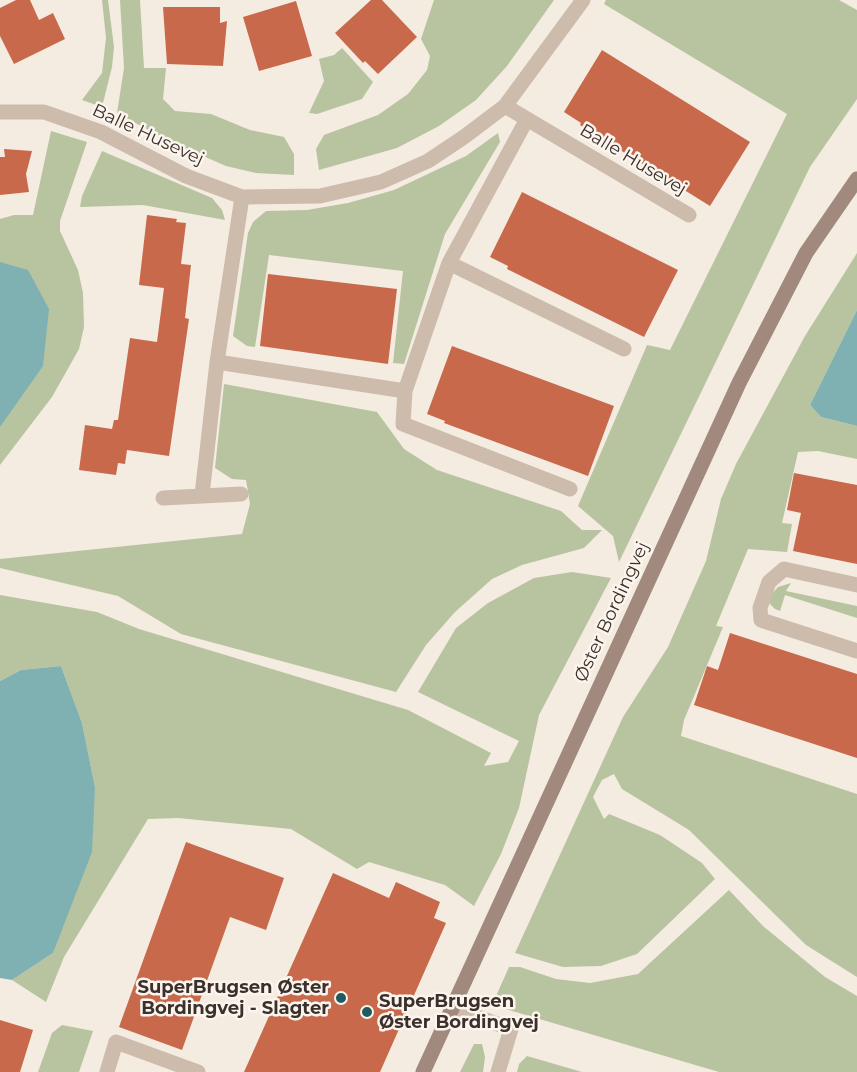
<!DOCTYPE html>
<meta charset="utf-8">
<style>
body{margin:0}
canvas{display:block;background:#f4ebe1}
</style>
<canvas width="857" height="1072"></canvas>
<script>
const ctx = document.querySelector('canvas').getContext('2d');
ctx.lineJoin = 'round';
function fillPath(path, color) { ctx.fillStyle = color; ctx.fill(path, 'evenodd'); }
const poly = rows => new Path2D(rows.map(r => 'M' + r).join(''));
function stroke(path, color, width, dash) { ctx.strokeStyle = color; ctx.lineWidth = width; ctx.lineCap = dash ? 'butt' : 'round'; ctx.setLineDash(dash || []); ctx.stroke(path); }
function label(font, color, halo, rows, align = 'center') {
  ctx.font = font + ' Montserrat,sans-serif'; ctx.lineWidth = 5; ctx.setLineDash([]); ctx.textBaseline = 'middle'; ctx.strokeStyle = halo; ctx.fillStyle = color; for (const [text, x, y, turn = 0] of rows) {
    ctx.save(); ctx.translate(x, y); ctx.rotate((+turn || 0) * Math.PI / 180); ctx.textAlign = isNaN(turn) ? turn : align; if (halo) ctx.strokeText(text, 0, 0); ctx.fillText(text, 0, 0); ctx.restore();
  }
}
const green = poly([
 [102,0,108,0,114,47,112,67,102,107,82,100,102,73,106,38],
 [120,0,140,0,144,68,166,68,163,99,175,111,211,114,250,130,284,137,294,154,294,175,256,173,226,166,171,142,117,113,124,68],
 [434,0,554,0,507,66,476,100,439,126,397,148,319,170,316,149,324,135,378,115,408,94,427,70,430,56,421,39],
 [606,0,839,0,857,10,857,99,810,167,619,562,613,536,578,506,647,345,670,350,787,114,604,4],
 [342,48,373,82,362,99,317,114,309,113,324,81,319,59,334,55],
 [51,131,87,142,60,221,60,231,78,270,83,293,84,327,79,349,52,397,0,465,0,219,14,215,33,215],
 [498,133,500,142,445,234,404,364,393,363,403,271,269,255,255,347,247,346,233,336,248,233,253,222,266,211,307,210,348,203,394,190,466,156],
 [102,151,212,198,222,210,225,220,143,205,80,207,82,196],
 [857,253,857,310,810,405,821,417,857,426,857,459,818,451,798,452,782,523,792,524,787,552,748,549,716,626,723,627,684,720,681,736,857,794,857,977,806,945,689,830,622,789,614,774,602,780,593,797,604,819,609,814,660,835,702,863,715,879,637,954,601,966,563,967,515,953,623,717,668,647,706,561,721,499,736,464,805,336],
 [224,384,377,412,404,449,437,470,561,511,582,530,602,530,584,548,522,565,492,579,455,612,426,645,396,692,181,634,118,596,0,568,0,559,242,534,250,504,246,480,232,479,215,468],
 [572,572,611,578,539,715,519,808,501,854,474,906,445,885,369,862,357,869,291,829,178,818,148,819,64,957,46,1002,12,980,53,953,95,787,82,723,61,666,21,670,0,681,0,595,97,612,139,629,408,710,491,753,484,766,508,762,519,741,418,692,456,628,488,603,534,578],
 [791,583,786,591,857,606,857,618,785,595,780,611,775,609,769,603,770,596,778,587],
 [729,890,763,926,825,977,857,996,857,1072,719,1072,492,1005,509,967,520,967,556,979,590,983,638,974],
 [62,1025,93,1031,79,1072,38,1072,52,1033],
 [474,1044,482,1044,485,1057,483,1072,460,1072],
 [527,1056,582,1072,517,1072,519,1064]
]);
const water = poly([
 [0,262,28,270,49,309,43,366,0,427],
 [857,310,857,426,821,417,810,405],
 [61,666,82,723,95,787,92,852,53,953,12,980,0,978,0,681,21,670]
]);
const building = poly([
 [16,0,30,0,39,20,53,13,65,39,14,64,0,36,0,8],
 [371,0,382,0,417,37,378,74,365,61,363,63,335,33],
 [296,1,312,56,259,71,243,17],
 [163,7,220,7,220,23,227,21,223,66,167,64],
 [602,50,750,142,710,206,580,125,581,123,564,112],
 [4,149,32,151,26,174,29,192,0,195,0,157,5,157],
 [522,192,678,270,644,337,507,269,508,266,490,257],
 [147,215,177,219,176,222,186,223,181,264,191,265,185,318,189,319,169,456,127,450,125,464,118,463,116,475,79,470,85,425,112,429,114,420,118,420,130,338,157,342,164,288,139,285],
 [268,274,397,289,388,364,260,346],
 [452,346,614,406,588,476,444,423,445,421,427,414],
 [794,473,857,485,857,564,793,551,801,513,787,510],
 [730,633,857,674,857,758,694,705,707,666,718,670],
 [186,842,284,878,266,930,230,917,182,1050,119,1027],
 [333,873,389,898,396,882,440,902,434,918,446,923,380,1072,244,1072],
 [0,1020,33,1030,20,1072,0,1072]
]);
const lane = poly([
 [453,1008,511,1029,498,1072],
 [107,1072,116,1042,198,1072]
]);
const street = poly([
 [505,106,689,215],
 [0,112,44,112,101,132,186,176,242,197,320,196,381,182,428,161,464,137,505,106,583,0],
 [527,119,449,263,405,391,403,424,570,489],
 [449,263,624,349],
 [217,362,405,391],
 [202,495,217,362,242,197],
 [163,498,241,494],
 [857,585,784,569,769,582,760,608,761,620,857,651]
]);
const secondary = poly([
 [423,1072,739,383,806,253,857,179]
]);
const markers = [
 [341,998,6,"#1f5a5e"],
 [367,1012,6,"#1f5a5e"]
];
const streetNames = [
 ["Balle Husevej",148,135,25],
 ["Balle Husevej",633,160,31],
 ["Øster Bordingvej",612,612,-65]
];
const poiNames = [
 ["SuperBrugsen Øster",329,988],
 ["Bordingvej - Slagter",329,1009],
 ["SuperBrugsen",379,1002,"left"],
 ["Øster Bordingvej",379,1023,"left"]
];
fillPath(green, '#b8c4a0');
fillPath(water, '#7fb0b2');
fillPath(building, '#c8694b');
stroke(lane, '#cdbbac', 15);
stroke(street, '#cdbbac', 15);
stroke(secondary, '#a18a7d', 15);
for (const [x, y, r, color] of markers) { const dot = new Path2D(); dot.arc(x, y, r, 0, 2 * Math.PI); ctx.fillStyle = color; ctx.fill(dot); stroke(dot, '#fbf5ee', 2); }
label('18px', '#3b302b', '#fbf5ee', streetNames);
label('bold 18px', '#3b302b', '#fbf5ee', poiNames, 'right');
</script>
